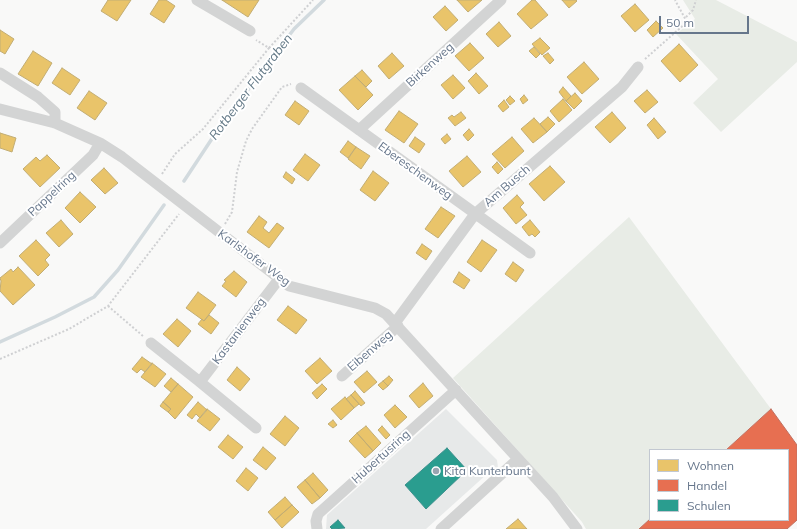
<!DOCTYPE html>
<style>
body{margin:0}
#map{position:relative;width:797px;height:529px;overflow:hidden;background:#f9f9f8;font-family:Mulish,sans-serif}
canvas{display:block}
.legend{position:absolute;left:649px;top:449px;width:140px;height:72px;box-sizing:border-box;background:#fff;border:1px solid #c2c8d1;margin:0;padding:5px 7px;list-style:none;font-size:12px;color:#66768b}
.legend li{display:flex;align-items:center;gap:8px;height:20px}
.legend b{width:20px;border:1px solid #c2c8d1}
.scale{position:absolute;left:659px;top:16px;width:90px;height:18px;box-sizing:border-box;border:2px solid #66768b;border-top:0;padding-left:5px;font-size:12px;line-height:14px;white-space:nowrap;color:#66768b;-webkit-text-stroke:3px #fff;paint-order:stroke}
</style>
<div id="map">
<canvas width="797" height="529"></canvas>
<ul class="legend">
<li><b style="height:11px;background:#e9c46a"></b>Wohnen</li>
<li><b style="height:11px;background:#e76f51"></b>Handel</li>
<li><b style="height:11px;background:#2a9d8f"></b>Schulen</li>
</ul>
<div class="scale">50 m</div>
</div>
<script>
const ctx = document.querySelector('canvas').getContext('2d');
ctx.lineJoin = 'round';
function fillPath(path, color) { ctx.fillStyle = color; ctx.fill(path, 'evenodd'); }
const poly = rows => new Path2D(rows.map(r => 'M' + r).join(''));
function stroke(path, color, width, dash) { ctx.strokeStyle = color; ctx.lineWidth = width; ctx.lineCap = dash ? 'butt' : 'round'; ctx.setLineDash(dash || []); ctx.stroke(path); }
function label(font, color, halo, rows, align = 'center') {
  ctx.font = font + ' Mulish,sans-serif'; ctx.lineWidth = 4; ctx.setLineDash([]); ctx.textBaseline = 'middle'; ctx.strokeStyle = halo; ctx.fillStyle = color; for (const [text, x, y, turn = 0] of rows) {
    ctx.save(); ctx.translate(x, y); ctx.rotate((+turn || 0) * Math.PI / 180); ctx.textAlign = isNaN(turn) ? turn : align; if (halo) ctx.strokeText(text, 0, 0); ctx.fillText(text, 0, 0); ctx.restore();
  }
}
const built = poly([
 [446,409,497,460,498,468,489,475,487,474,426,529,326,529,327,515]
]);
const green = poly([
 [683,0,716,0,797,42,797,62,721,132,693,103,718,79,676,34,695,19],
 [629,217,771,409,726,450,650,450,650,519,639,529,586,529,582,522,453,378]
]);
const homes = poly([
 [108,0,131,0,117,21,101,11,108,0],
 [159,0,166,0,175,6,164,23,150,14,159,0],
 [222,0,259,0,248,17,222,0],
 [457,0,482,0,468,12,457,0],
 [532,0,535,0,548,15,531,29,517,14,532,0],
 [562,0,576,0,577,1,569,8,562,0],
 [635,4,649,20,635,32,621,16,635,4],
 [445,6,458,20,446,31,433,17,445,6],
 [656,21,663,28,653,37,647,30,656,21],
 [499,22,511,36,498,47,486,34,499,22],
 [0,30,14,39,5,54,0,51,0,30],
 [540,38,550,48,542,55,532,44,540,38],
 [470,43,484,58,469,71,455,56,470,43],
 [679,44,698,65,680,82,661,61,679,44],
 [534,47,540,54,536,58,529,51,534,47],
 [33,51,52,63,38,86,18,74,33,51],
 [392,53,404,66,389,79,378,66,392,53],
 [548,53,554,60,550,64,543,56,548,53],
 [584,62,599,79,582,94,567,77,584,62],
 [62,68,80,80,70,95,52,83,62,68],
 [362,70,372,81,366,87,355,76,362,70],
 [476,73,488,86,479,94,468,81,476,73],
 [453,75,465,88,453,99,441,85,453,75],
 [355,76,373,95,358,110,339,90,355,76],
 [563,87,571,96,566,101,559,92,563,87],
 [647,90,658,102,645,113,634,101,647,90],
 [89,91,107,103,95,120,77,108,89,91],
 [575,93,582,101,574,109,566,101,575,93],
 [524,95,528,100,523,104,520,99,524,95],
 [510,96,515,101,510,105,506,100,510,96],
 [563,99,572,110,559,122,550,111,563,99],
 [504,100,509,107,503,112,498,106,504,100],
 [295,101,309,111,299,125,285,115,295,101],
 [399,111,418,124,404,143,385,130,399,111],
 [461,112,466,118,455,126,448,118,452,115,454,117,461,112],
 [612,112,626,128,610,143,595,127,612,112],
 [548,117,555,124,547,132,540,124,548,117],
 [534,118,547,132,533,143,521,129,534,118],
 [654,118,666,132,658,139,647,125,654,118],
 [469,129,474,135,468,141,463,135,469,129],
 [0,133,16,138,12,152,0,148,0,133],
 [447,134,451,139,445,144,441,139,447,134],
 [415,137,425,144,419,153,409,146,415,137],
 [512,137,524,151,505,168,492,154,512,137],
 [348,141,356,147,348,158,340,152,348,141],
 [356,147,370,156,361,169,348,159,356,147],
 [305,154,320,165,308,181,293,170,305,154],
 [47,155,60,168,40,187,23,169,36,157,40,161,47,155],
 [467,156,481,172,463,187,449,171,467,156],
 [497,162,503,169,498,174,492,167,497,162],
 [550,166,565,182,544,201,529,184,550,166],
 [104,168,118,183,105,194,91,180,104,168],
 [373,171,389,183,375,201,360,190,373,171],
 [286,172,295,179,292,184,283,177,286,172],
 [80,192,96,207,80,223,65,208,80,192],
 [517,195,524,203,520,207,527,215,516,224,503,208,517,195],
 [441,207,455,216,438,238,425,229,441,207],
 [259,216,267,222,263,228,269,233,277,223,284,228,269,248,247,232,259,216],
 [61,220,73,234,59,247,46,233,61,220],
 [530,220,540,232,535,237,532,234,529,236,522,227,530,220],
 [36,240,50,255,45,260,49,265,38,276,19,256,36,240],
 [482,240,497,250,481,272,467,262,482,240],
 [422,244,432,251,426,260,416,253,422,244],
 [513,262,524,270,516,282,505,274,513,262],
 [18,267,35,285,13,305,0,291,1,281,0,278,11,269,13,272,18,267],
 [234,271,247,282,236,297,222,286,226,281,224,280,234,271],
 [459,272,470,280,464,289,453,282,459,272],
 [198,292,216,305,204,321,186,308,198,292],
 [288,306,307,320,296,334,277,320,288,306],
 [209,315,219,323,211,334,198,324,202,319,204,321,209,315],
 [177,319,191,331,178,347,163,334,177,319],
 [142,357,152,364,145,372,141,369,137,373,132,369,142,357],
 [320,358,332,371,317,384,305,371,320,358],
 [152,363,166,374,155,387,141,377,152,363],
 [237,367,250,379,240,391,227,380,237,367],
 [367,371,377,382,364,393,354,382,367,371],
 [389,376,393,380,388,386,383,381,389,376],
 [171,378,178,384,171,392,164,386,171,378],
 [383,381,388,386,383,390,378,385,383,381],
 [423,383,433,396,419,408,409,396,423,383],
 [178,384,193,397,175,419,168,412,171,409,163,402,178,384],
 [322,384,327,389,317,399,312,393,322,384],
 [355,391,365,403,361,406,351,395,355,391],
 [351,395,359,404,354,408,346,399,351,395],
 [345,397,354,408,341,420,331,409,345,397],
 [163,402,171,409,168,412,160,406,163,402],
 [198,402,207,410,200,418,196,414,192,419,187,415,198,402],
 [395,405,407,417,395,428,384,415,395,405],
 [207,409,220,419,210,431,197,421,207,409],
 [285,416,299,428,285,446,270,434,285,416],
 [333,420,337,425,333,428,328,424,333,420],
 [366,426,381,443,373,451,357,433,366,426],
 [382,426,390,435,386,439,378,430,382,426],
 [357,433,373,451,365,458,349,441,357,433],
 [228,435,243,447,233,459,218,447,228,435],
 [263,447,276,458,266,470,253,460,263,447],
 [246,468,258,478,248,491,236,481,246,468],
 [313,473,328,490,320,498,305,480,313,473],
 [305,480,320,498,312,504,297,487,305,480],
 [285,497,292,505,275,520,268,512,285,497],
 [292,505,299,512,282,528,275,520,292,505],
 [518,519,527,529,506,529,518,519]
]);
const shops = poly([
 [771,409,797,445,797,520,787,529,639,529,650,519,788,520,788,450,726,450,771,409]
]);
const schools = poly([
 [447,448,467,470,426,509,405,485,447,448],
 [338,520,345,528,332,529,330,527,338,520]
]);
const stream = poly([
 [184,181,219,128,294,29,324,0],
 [0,342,55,317,94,297,118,270,164,205]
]);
const path = poly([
 [686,17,693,10,696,0],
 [269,48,313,0],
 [645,59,687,22,675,0],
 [162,174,175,154,203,129,269,48,256,40],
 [225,224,232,212,237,172,246,141,252,129,282,87,291,84],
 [108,306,143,336],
 [0,359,69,329,108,306,179,214]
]);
const minor = poly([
 [197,0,250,31],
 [0,73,38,97,55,112,55,123],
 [301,88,530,253],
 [0,109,55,123,100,143,122,157,289,286,375,308,386,314,553,497,577,529],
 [359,130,501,0],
 [0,243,93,155,100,143],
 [395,323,475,214,622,87,638,67],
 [151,343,200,382],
 [342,376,398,326],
 [256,428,200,382,279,279],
 [317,529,316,521,318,514,456,390],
 [441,529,518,459]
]);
const markers = [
 [436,471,4,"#99a4b1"]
];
const streetNames = [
 ["Birkenweg",430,65,-42],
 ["Ebereschenweg",415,171,36],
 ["Am Busch",507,186,-41],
 ["Pappelring",52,194,-43],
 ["Karlshofer Weg",254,258,36],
 ["Kastanienweg",239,331,-53],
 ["Eibenweg",370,351,-41],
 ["Hubertusring",381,457,-42]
];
const poiNames = [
 ["Kita Kunterbunt",444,471]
];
const waterNames = [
 ["Rotberger Flutgraben",251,87,-53]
];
fillPath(built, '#e7e9e9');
fillPath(green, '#e8ece6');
fillPath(homes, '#e9c46a');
stroke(homes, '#c2ad74', 1);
fillPath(shops, '#e76f51');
stroke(shops, '#c07162', 1);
fillPath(schools, '#2a9d8f');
stroke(schools, '#3c918e', 1);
stroke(stream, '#d2dade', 3.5);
stroke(path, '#cfd0d2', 2, [2, 2]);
stroke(minor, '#d3d4d4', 11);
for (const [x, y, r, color] of markers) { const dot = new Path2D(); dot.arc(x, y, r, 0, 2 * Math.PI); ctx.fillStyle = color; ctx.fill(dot); stroke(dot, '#fff', 1.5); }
label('12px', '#66768b', '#fff', streetNames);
label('12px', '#66768b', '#fff', poiNames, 'left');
label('italic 13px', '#627886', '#fff', waterNames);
</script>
